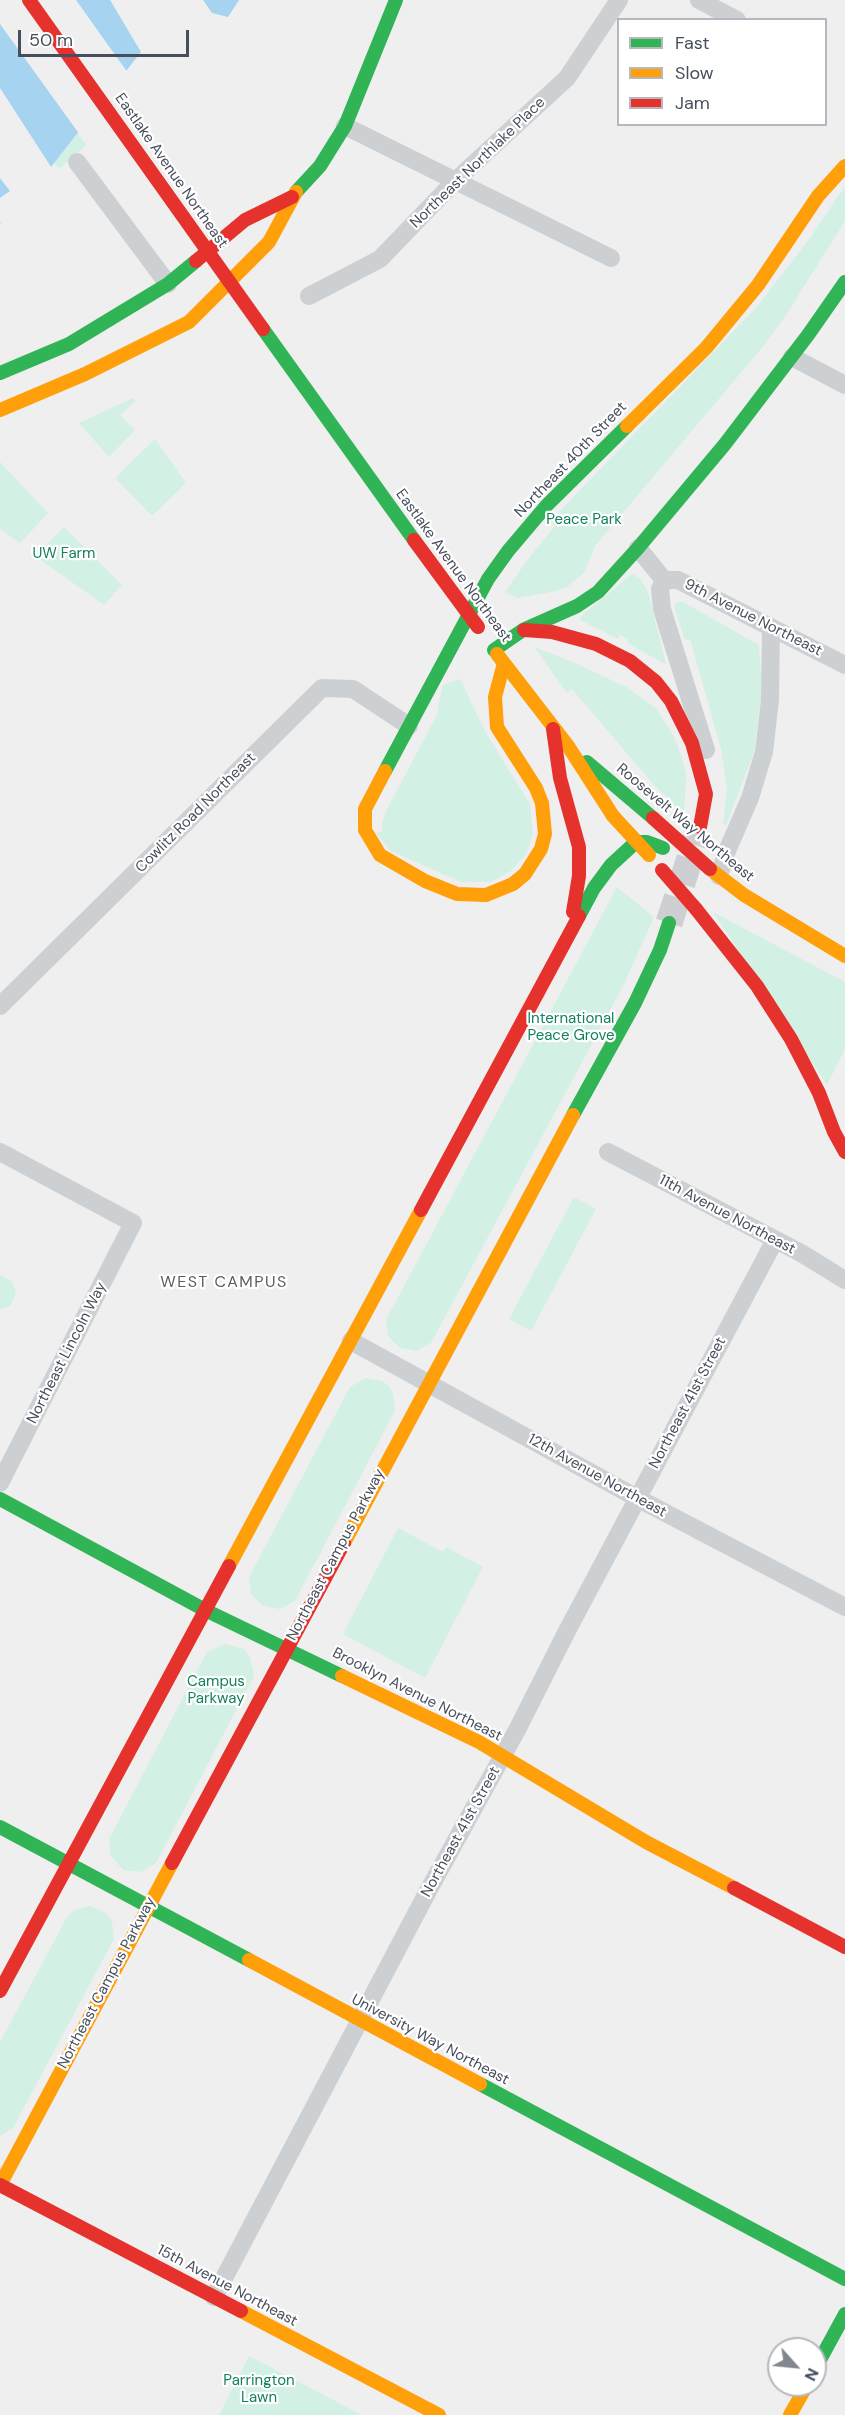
<!DOCTYPE html>
<style>
body{margin:0}
#map{position:relative;width:845px;height:2415px;overflow:hidden;background:#f0efef;font-family:"DM Sans",sans-serif}
canvas{display:block}
.legend{position:absolute;left:617px;top:18px;width:210px;height:108px;box-sizing:border-box;background:#fff;border:2px solid #b5b8be;margin:0;padding:8px 10px;list-style:none;font-size:18px;color:#464e5d}
.legend li{display:flex;align-items:center;gap:12px;height:30px}
.legend b{width:30px;border:2px solid #b5b8be}
.north{position:absolute;left:767px;top:2337px;width:60px;height:60px;box-sizing:border-box;background:#fff;border:2px solid #b5b8be;border-radius:50%;rotate:117deg;font-size:16px;font-weight:700;line-height:24px;text-align:center;color:#464e5d}
.north::after{content:'';display:block;margin:auto;width:21px;height:27px;background:#828690;clip-path:polygon(50% 0,100% 100%,50% 72%,0 100%)}
.scale{position:absolute;left:18px;top:30px;width:171px;height:27px;box-sizing:border-box;border:3px solid #464e5d;border-top:0;padding-left:8px;font-size:18px;line-height:21px;white-space:nowrap;color:#464e5d;-webkit-text-stroke:4px #fff;paint-order:stroke}
</style>
<div id="map">
<canvas width="845" height="2415"></canvas>
<ul class="legend">
<li><b style="height:8px;background:#30b455"></b>Fast</li>
<li><b style="height:8px;background:#ff9f0a"></b>Slow</li>
<li><b style="height:8px;background:#e5322d"></b>Jam</li>
</ul>
<div class="north">N</div>
<div class="scale">50 m</div>
</div>
<script>
const ctx = document.querySelector('canvas').getContext('2d');
ctx.lineJoin = 'round';
function fillPath(path, color) { ctx.fillStyle = color; ctx.fill(path, 'evenodd'); }
const poly = rows => new Path2D(rows.map(r => 'M' + r).join(''));
function stroke(path, color, width, dash) { ctx.strokeStyle = color; ctx.lineWidth = width; ctx.lineCap = dash ? 'butt' : 'round'; ctx.setLineDash(dash || []); ctx.stroke(path); }
function label(font, color, halo, rows, align = 'center') {
  ctx.font = font + ' "DM Sans",sans-serif'; ctx.lineWidth = 4.5; ctx.setLineDash([]); ctx.textBaseline = 'middle'; ctx.strokeStyle = halo; ctx.fillStyle = color; for (const [text, x, y, turn = 0] of rows) {
    ctx.save(); ctx.translate(x, y); ctx.rotate((+turn || 0) * Math.PI / 180); ctx.textAlign = isNaN(turn) ? turn : align; if (halo) ctx.strokeText(text, 0, 0); ctx.fillText(text, 0, 0); ctx.restore();
  }
}
const green = poly([
 [78,133,86,145,59,169,54,163],
 [845,186,845,221,786,315,765,344,595,546,584,573,567,587,556,591,517,598,505,592,528,559,555,526,550,521,756,308,810,238],
 [133,398,136,401,120,415,135,430,109,457,79,423],
 [155,439,186,483,152,516,115,478],
 [0,462,48,513,20,543,0,529],
 [64,527,122,585,104,605,35,556],
 [632,574,640,578,648,592,666,664,665,664,627,643,628,639,620,635,618,639,580,620,580,617],
 [677,602,683,602,759,645,762,690,754,752,726,826,723,824,727,789,721,749,690,639,685,640,674,607],
 [534,647,575,663,626,687,656,708,675,739,682,758,686,776,684,814,654,785,572,689,567,693],
 [460,679,485,731,530,804,533,834,526,854,511,871,491,882,461,882,391,851,376,833,383,831,382,824,385,813,439,711,438,706,443,685],
 [617,887,654,917,623,986,431,1343,416,1351,400,1348,388,1336,386,1320],
 [713,912,845,982,845,1049,827,1085],
 [574,1197,596,1209,531,1331,509,1319],
 [0,1275,13,1282,16,1294,10,1306,0,1310],
 [365,1378,382,1381,389,1386,393,1394,395,1411,295,1601,280,1609,263,1606,251,1594,249,1577,350,1387],
 [398,1528,443,1552,446,1547,483,1567,425,1678,343,1634],
 [225,1644,244,1649,250,1657,254,1676,156,1863,141,1872,123,1870,111,1856,109,1839,207,1652],
 [91,1906,107,1914,112,1922,114,1939,13,2128,0,2136,0,2042,67,1917,74,1910],
 [249,2356,362,2415,219,2415]
]);
const water = poly([
 [0,0,110,0,141,52,33,190,0,224],
 [203,0,239,0,228,17,212,13]
]);
const pier = poly([
 [0,0,76,0,128,73,80,135,0,24],
 [0,88,53,170,36,192,3,226,0,222,0,198,10,191,0,178]
]);
const secondaryTunnel = poly([
 [669,923,698,833]
]);
const street = poly([
 [699,0,737,20],
 [345,126,611,258],
 [77,162,168,284],
 [309,296,380,259,455,181,567,78,619,0],
 [792,357,845,385],
 [638,548,664,580],
 [664,580,660,589,662,609,706,750],
 [664,580,678,580,845,665],
 [719,876,727,851,750,798,764,752,770,700,771,627],
 [0,1006,322,688,353,689,409,726],
 [0,1152,133,1223,0,1483],
 [608,1152,801,1253,845,1280],
 [351,1341,637,1498,845,1607],
 [214,2297,428,1891,517,1730,567,1631,775,1240]
]);
const fast = poly([
 [296,192,320,166,345,126,396,0],
 [0,373,69,344,168,284,196,261],
 [494,650,523,630,577,606,598,592,638,548,725,444,808,335,845,282],
 [587,762,653,818],
 [385,771,488,579,508,551,547,505,627,426],
 [579,916,594,888,611,865,636,842,647,842,663,848],
 [573,1115,635,1003,660,950,669,923],
 [0,1499,205,1610,342,1676],
 [0,1827,249,1960],
 [480,2084,845,2279],
 [815,2369,845,2314]
]);
const slow = poly([
 [0,410,85,374,189,322,269,242,296,192],
 [627,426,706,348,758,285,818,196,845,166],
 [497,654,568,746,613,816,649,855],
 [385,771,365,809,365,830,380,855,425,881,457,894,486,895,513,884,525,874,541,849,545,834,542,803,536,788,497,727,495,697,504,663],
 [710,869,744,895,845,956],
 [344,1543,573,1115],
 [229,1566,421,1210],
 [342,1676,479,1742,646,1842,734,1888],
 [249,1960,480,2084],
 [0,2185,172,1863],
 [241,2311,439,2415],
 [790,2415,807,2385]
]);
const jam = poly([
 [196,261,245,220,292,197],
 [524,630,552,632,596,644,630,661,656,682,671,701,692,743,706,794,700,827],
 [553,729,560,778,579,847,579,876,573,912],
 [696,909,757,986,791,1039,819,1093,834,1132,845,1152],
 [421,1210,579,916],
 [172,1863,344,1543],
 [734,1888,845,1947],
 [0,1991,229,1566],
 [0,2185,241,2311]
]);
const fastBridge = poly([
 [263,329,414,540]
]);
const jamBridge = poly([
 [29,0,263,329],
 [414,540,478,627],
 [653,818,710,869],
 [662,870,696,909]
]);
const streetNames = [
 ["Northeast Northlake Place",478,163,-44],
 ["Eastlake Avenue Northeast",171,171,55],
 ["Northeast 40th Street",571,460,-46],
 ["Eastlake Avenue Northeast",453,566,54],
 ["9th Avenue Northeast",753,618,27],
 ["Cowlitz Road Northeast",196,813,-45],
 ["Roosevelt Way Northeast",685,823,40],
 ["11th Avenue Northeast",727,1215,28],
 ["Northeast Lincoln Way",67,1353,-63],
 ["Northeast 41st Street",688,1403,-62],
 ["12th Avenue Northeast",597,1476,29],
 ["Northeast Campus Parkway",336,1555,-62],
 ["Brooklyn Avenue Northeast",417,1695,27],
 ["Northeast 41st Street",461,1832,-61],
 ["Northeast Campus Parkway",107,1983,-62],
 ["University Way Northeast",430,2040,28],
 ["15th Avenue Northeast",227,2286,28]
];
const parkNames = [
 ["Peace Park",584,520],
 ["UW Farm",64,554],
 ["International",571,1019],
 ["Peace Grove",571,1036],
 ["Campus",216,1682],
 ["Parkway",216,1699],
 ["Parrington",259,2381],
 ["Lawn",259,2398]
];
const neighbourhoodNames = [
 ["WEST CAMPUS",224,1283]
];
fillPath(green, '#d2f0e3');
fillPath(water, '#a6d3f0');
fillPath(pier, '#f0efef');
stroke(secondaryTunnel, '#cecfd2', 27, [27, 14]);
stroke(street, '#cdd0d3', 18);
stroke(fast, '#30b455', 14);
stroke(slow, '#ff9f0a', 14);
stroke(jam, '#e5322d', 14);
stroke(fastBridge, '#30b455', 14);
stroke(jamBridge, '#e5322d', 14);
label('15px', '#464e5d', '#fff', streetNames);
label('15px', '#13815e', '#fff', parkNames);
ctx.letterSpacing = '1.5px';
label('16px', '#5b5d64', '#fff', neighbourhoodNames);
ctx.letterSpacing = '0px';
</script>
